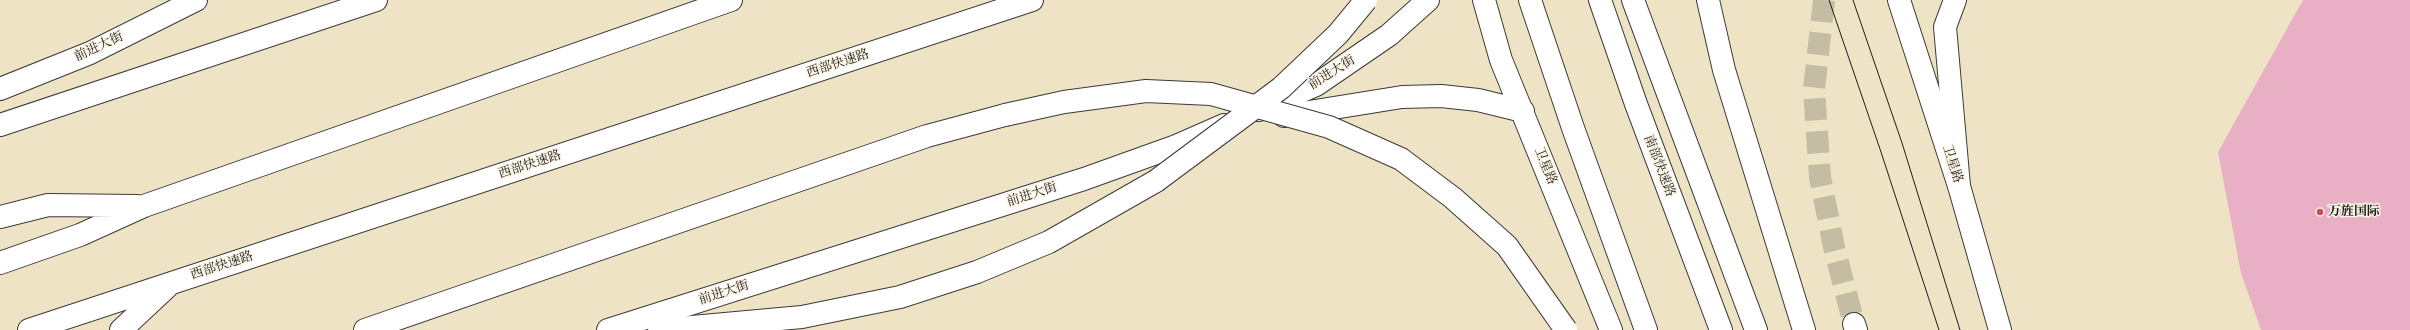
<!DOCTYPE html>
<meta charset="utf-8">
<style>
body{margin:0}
canvas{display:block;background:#eee4c5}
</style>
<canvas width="2410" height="330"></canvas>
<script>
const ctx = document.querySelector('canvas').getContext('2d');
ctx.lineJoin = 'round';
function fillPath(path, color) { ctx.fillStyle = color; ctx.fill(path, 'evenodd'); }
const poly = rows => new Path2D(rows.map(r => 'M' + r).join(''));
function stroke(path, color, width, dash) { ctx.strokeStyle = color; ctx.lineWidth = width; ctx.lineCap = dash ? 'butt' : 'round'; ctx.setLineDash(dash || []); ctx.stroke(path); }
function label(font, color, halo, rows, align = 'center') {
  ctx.font = font + ' "IM FELL French Canon","Noto Serif SC",serif'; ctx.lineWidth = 3; ctx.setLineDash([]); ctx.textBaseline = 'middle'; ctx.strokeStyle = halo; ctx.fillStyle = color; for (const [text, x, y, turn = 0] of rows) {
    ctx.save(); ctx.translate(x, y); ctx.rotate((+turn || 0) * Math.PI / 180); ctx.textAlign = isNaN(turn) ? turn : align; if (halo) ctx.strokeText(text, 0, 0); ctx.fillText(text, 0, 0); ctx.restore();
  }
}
const building = poly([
 [2303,0,2410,0,2410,330,2261,330,2241,273,2218,152]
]);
const primaryTunnel = poly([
 [1824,0,1814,89,1820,177,1834,247,1854,324]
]);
const secondary = poly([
 [1899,0,1959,186,2000,330]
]);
const primary = poly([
 [1484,0,1501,60,1611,330],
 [1633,0,1756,330],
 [1955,0,1945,27,1959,186],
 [0,89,90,53,196,0],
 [1259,110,1316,85,1389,35,1428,0],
 [1284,116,1402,97,1441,96,1478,100,1523,111],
 [1854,324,1856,330],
 [608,330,1084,179,1176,146,1224,125]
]);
const trunk = poly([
 [1530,0,1573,128,1646,330],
 [1600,0,1636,104,1721,330],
 [1708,0,1724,70,1804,330],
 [0,125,376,0],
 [0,217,48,205,137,206],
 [0,263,80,235,144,206,731,0],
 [29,330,1032,0],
 [121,330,167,287],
 [365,330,927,136,1005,115],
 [659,330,802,317,900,297,977,272,1049,242,1156,181]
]);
const tram = poly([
 [1829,0,1881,152,1939,330],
 [1853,0,1902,143,1960,330]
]);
const trunkBridge = poly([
 [1005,115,1064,102,1146,91,1211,94,1329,127,1401,159,1453,198,1507,246,1566,330],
 [1156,181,1281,88,1338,34,1366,0]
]);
const markers = [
 [2320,212,4,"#d1495b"]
];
const streetNames = [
 ["前进大街",99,47,-25],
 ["西部快速路",838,64,-18],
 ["前进大街",1332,73,-32],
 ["卫星路",1952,164,72],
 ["西部快速路",530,165,-18],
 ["卫星路",1545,166,68],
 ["南部快速路",1659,166,69],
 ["前进大街",1032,195,-18],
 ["西部快速路",222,266,-18],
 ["前进大街",724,293,-18]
];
const poiNames = [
 ["万旌国际",2328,212]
];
fillPath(building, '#e8afc5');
stroke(primaryTunnel, '#c4bca3', 22, [22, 11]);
stroke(secondary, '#3c3a35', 24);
stroke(primary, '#3c3a35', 24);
stroke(trunk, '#3c3a35', 24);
stroke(secondary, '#fff', 22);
stroke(primary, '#fff', 22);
stroke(trunk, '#fff', 22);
stroke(tram, '#1c1c1c', 1);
stroke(trunkBridge, '#3c3a35', 24, []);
stroke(trunkBridge, '#fff', 22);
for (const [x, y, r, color] of markers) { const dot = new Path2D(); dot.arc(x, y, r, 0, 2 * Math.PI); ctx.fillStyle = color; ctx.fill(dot); stroke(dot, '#fcf5e5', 1.5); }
label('13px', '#1c1c1c', '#fcf5e5', streetNames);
label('bold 13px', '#1c1c1c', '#fcf5e5', poiNames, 'left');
</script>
